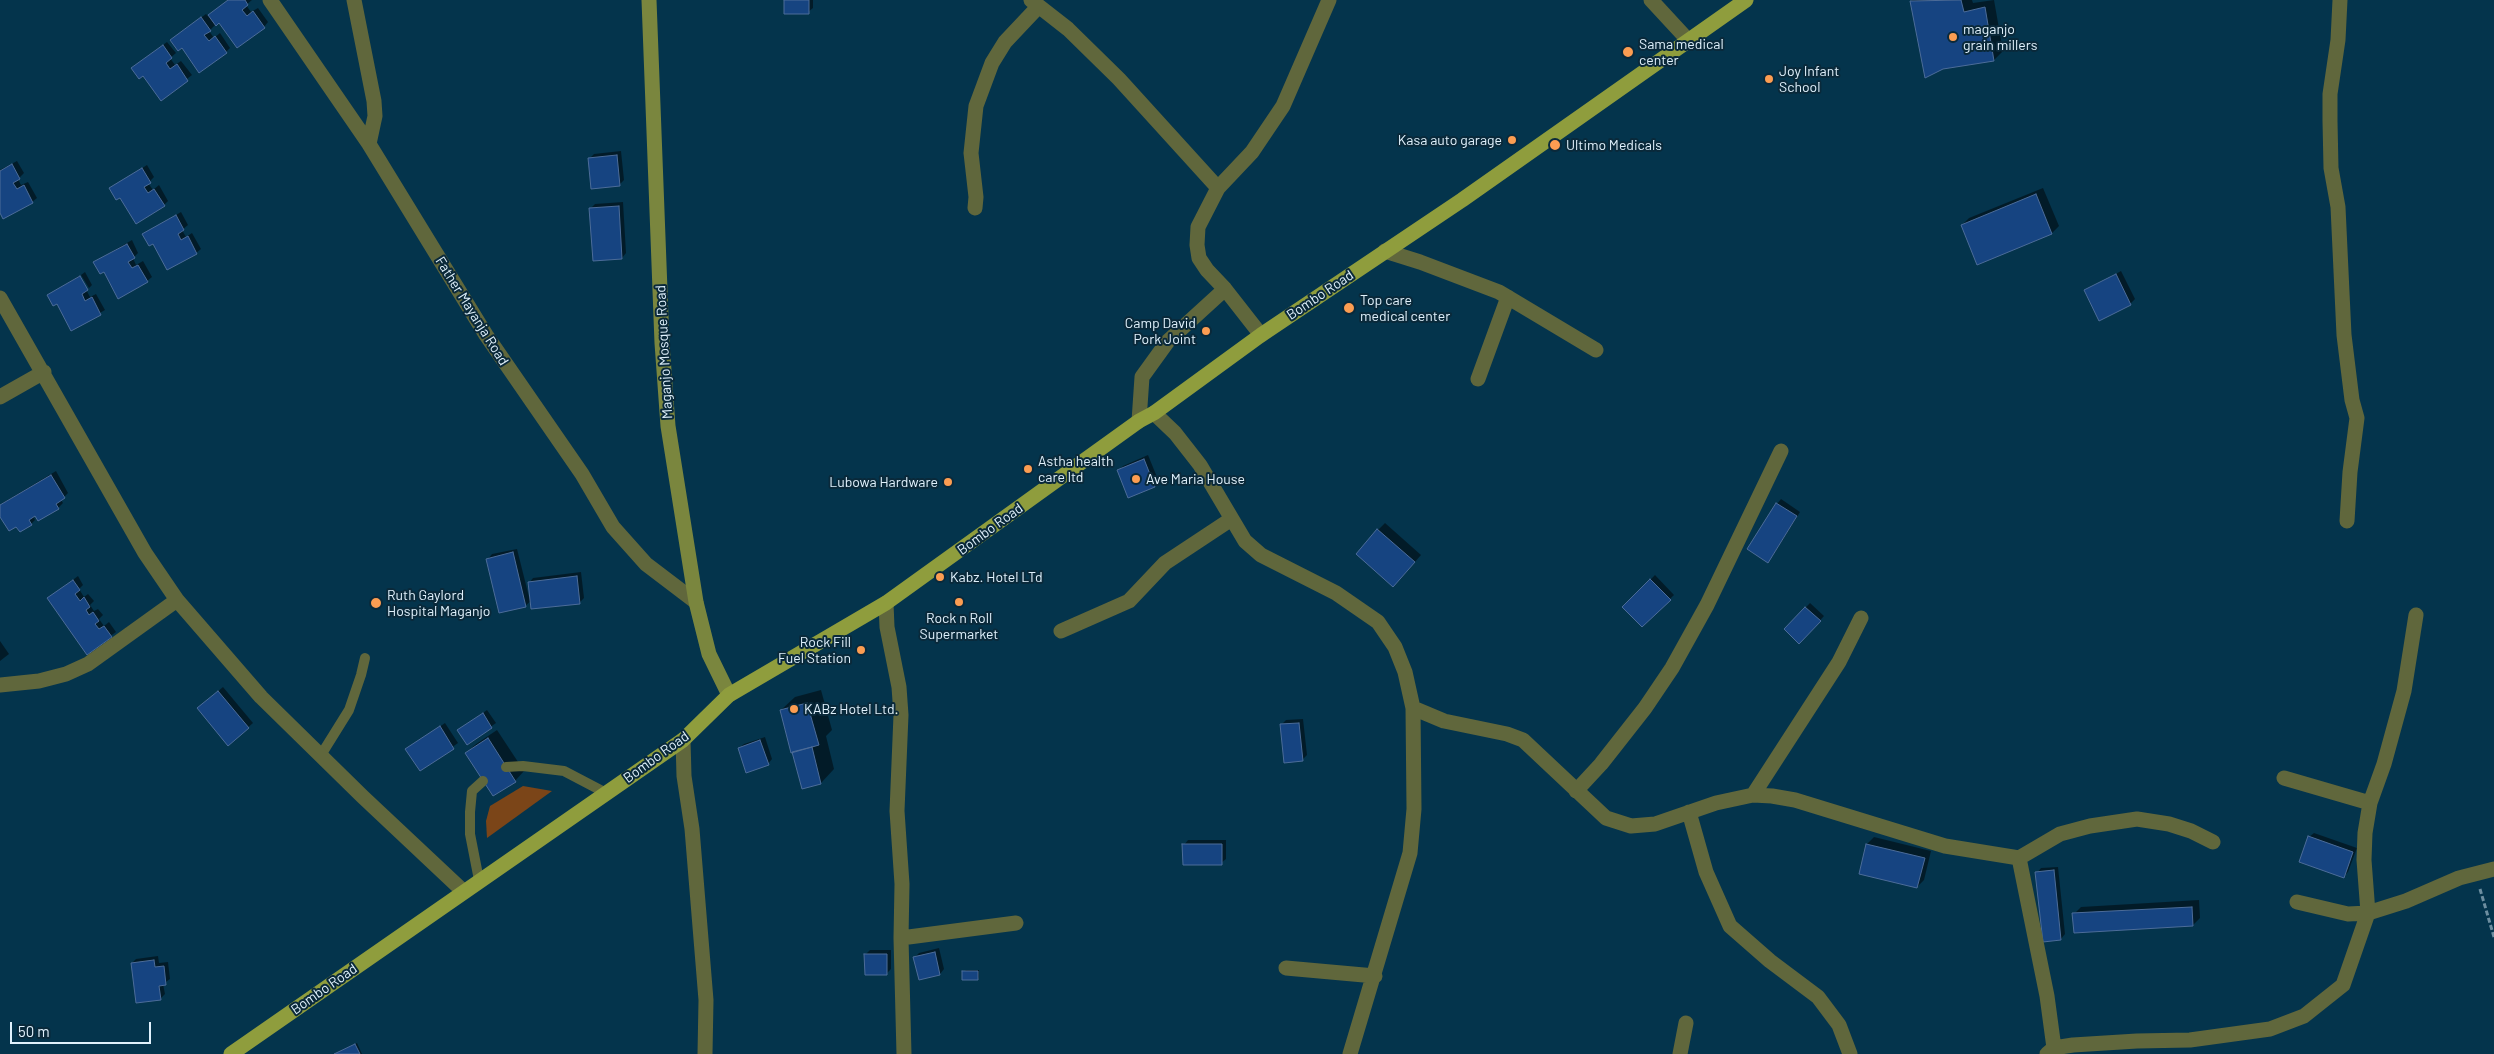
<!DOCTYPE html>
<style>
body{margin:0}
#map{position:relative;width:2494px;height:1054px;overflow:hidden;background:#04344c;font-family:Barlow,sans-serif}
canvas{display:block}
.scale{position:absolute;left:10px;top:1022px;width:141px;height:22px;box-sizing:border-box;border:2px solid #e0f1fc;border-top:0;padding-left:6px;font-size:15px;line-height:18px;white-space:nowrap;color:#e0f1fc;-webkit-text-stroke:4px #0a293a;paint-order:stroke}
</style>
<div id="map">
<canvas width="2494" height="1054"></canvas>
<div class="scale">50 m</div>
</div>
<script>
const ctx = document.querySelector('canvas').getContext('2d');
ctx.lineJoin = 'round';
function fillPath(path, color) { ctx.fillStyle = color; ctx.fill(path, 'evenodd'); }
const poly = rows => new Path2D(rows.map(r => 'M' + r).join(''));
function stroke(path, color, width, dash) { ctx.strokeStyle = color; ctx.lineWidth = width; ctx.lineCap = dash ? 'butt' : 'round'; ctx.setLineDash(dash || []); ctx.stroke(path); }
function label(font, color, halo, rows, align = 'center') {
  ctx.font = font + ' Barlow,sans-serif'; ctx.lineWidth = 4; ctx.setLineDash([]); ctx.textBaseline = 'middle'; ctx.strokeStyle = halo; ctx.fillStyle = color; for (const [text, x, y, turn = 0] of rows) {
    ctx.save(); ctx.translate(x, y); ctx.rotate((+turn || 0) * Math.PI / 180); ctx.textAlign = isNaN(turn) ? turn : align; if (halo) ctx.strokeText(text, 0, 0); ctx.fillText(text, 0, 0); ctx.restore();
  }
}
const green = poly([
 [523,786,552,791,487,838,486,821,490,806]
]);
const shadow = poly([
 [228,0,252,0,246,5,251,12,258,8,268,22,264,27,220,21,216,24,209,31,214,38,220,33,230,48,226,52,176,36,206,14,208,16],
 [785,0,813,0,813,8,808,12],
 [1913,0,1972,0,1973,3,1994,0,2003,51,1994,60,1911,1],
 [167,42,176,53,170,58,175,65,181,61,192,75,161,99,137,64],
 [621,151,624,180,619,185,589,159,594,154],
 [17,161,24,173,18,179,21,185,28,182,37,198,32,202,0,211,0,170],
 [147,165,154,177,148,183,153,190,159,185,168,201,164,205,121,196,111,188],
 [2043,188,2059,226,2052,233,1978,263,1962,225,1969,218],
 [623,202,626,253,622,258,591,208,595,204],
 [181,212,188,225,182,230,186,237,192,233,201,249,196,253,153,242,144,234],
 [132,240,138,253,133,258,136,265,143,261,152,277,147,281,104,270,94,262],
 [2121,271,2135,299,2130,304,2086,291],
 [85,272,92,285,89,288,81,275],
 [79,276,90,297,96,294,105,310,72,329,58,303,48,295],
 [1148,455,1159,482,1155,486,1118,471,1123,466],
 [56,471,68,493,61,500,63,503,58,508,39,520,35,514,33,516,35,520,31,524,17,525,0,514,1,504],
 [1781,499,1800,512,1772,557,1777,504],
 [1385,523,1421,555,1400,579,1378,530],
 [517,549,529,597,530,597,529,583,533,578,581,572,584,598,579,603,531,601,525,606,488,559,492,554],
 [1655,575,1674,595,1642,626,1624,607],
 [78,576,83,585,79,589,84,597,88,594,94,601,90,605,94,611,98,609,103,615,99,619,104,626,109,622,116,632,87,653,49,598],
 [1810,603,1824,616,1799,643,1785,629],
 [0,641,9,654,0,661],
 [223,687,253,723,229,744,203,704],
 [821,690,832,730,826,736,834,769,821,783,781,710,795,697],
 [487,710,496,723,467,743,459,730],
 [1303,719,1307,755,1302,760,1281,725,1286,720],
 [445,723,458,743,420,770,407,749],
 [497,730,524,771,515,781,466,753,476,744],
 [765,737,772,759,768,764,739,748,744,744],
 [2314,833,2357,848,2348,872,2343,877,2309,837],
 [1874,837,1931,851,1924,880,1917,887,1860,873,1867,844],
 [1188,840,1226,840,1226,859,1221,863,1184,845],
 [2058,867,2065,934,2061,939,2037,873,2041,868],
 [2199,900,2200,918,2193,925,2074,914,2081,907],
 [939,948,944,969,940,974,915,957,919,953],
 [870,950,891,950,891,969,886,974,866,954],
 [158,956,159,963,168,962,170,979,163,984,165,994,160,999,132,963,136,959],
 [966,970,979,970,979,977,978,979,964,972],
 [357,1043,362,1054,334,1054]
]);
const building = poly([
 [228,0,245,0,248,5,242,10,247,16,253,11,265,28,237,48,219,23,216,26,208,15,228,0],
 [784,0,809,0,809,14,784,14,784,0],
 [1961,0,1964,12,1985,7,1994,61,1943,69,1925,78,1910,1,1961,0],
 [201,17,211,31,204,35,209,41,215,36,227,53,199,73,182,48,178,51,170,40,201,17],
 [163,45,172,58,166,63,170,69,177,64,188,81,161,101,143,76,139,79,131,68,163,45],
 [617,155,620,186,591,189,588,158,617,155],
 [12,164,20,179,13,183,17,189,24,185,33,203,3,219,0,213,0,171,12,164],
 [142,168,151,183,144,187,148,193,154,189,165,206,136,224,120,198,116,200,109,188,142,168],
 [2036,194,2052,234,1977,265,1961,225,2036,194],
 [619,206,622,259,593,261,589,208,619,206],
 [176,215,184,230,178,234,181,240,188,236,197,254,167,270,153,244,149,246,142,234,176,215],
 [127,244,135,258,128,262,132,268,138,265,148,282,118,299,104,272,100,274,93,262,127,244],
 [2116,274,2131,305,2099,321,2084,290,2116,274],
 [80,276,88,290,82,294,85,301,92,297,101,315,71,331,57,304,53,306,47,295,80,276],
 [1144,459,1155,487,1128,498,1117,470,1144,459],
 [51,475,65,498,56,504,59,509,38,521,35,516,29,520,32,525,20,532,16,527,9,531,0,517,0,505,51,475],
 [1776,503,1797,516,1768,563,1747,549,1776,503],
 [1377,529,1415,562,1393,587,1356,554,1377,529],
 [513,552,526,607,499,613,486,559,513,552],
 [577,576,580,604,531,609,528,582,577,576],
 [1650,579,1671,600,1642,627,1622,607,1650,579],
 [73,580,80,590,75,594,80,601,84,597,90,607,86,610,89,615,93,612,99,621,95,624,99,629,104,626,112,637,87,655,47,598,73,580],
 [1805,607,1821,621,1799,644,1784,629,1805,607],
 [218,691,249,728,228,746,197,708,218,691],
 [807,703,819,745,791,753,780,710,807,703],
 [483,713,492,728,467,745,457,730,483,713],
 [1299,723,1303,761,1284,763,1280,724,1299,723],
 [440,726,454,749,420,771,405,749,440,726],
 [488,738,516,782,493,796,465,753,488,738],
 [760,740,769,765,746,773,738,748,760,740],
 [812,747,821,784,802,789,792,752,812,747],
 [2308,836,2353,852,2344,878,2299,862,2308,836],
 [1182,844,1222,844,1222,865,1183,865,1182,844],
 [1866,844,1925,858,1917,888,1859,874,1866,844],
 [2054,870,2061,940,2043,942,2035,872,2054,870],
 [2192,907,2193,926,2074,933,2072,913,2192,907],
 [935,952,940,975,919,980,913,957,935,952],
 [864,954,887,954,887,975,865,975,864,954],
 [154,960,155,967,164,966,166,985,159,986,161,1000,136,1003,131,963,154,960],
 [962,971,978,971,978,980,962,980,962,971],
 [355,1044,360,1054,334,1054,355,1044]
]);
const path = poly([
 [2480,889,2494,937]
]);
const lane = poly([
 [321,755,349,710,361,675,365,658],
 [506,767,523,766,564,771,606,793],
 [479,880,470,834,470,812,472,791,483,781]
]);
const street = poly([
 [270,0,369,144,486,335,582,474,613,527,646,564,696,602],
 [354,0,374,101,375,116,369,144],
 [1031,0,1068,29,1119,79,1218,188],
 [1651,0,1688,40],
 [2340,0,2338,40,2330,94,2330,121,2331,168,2338,207,2344,335,2352,400,2357,418,2350,472,2347,521],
 [975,208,976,197,971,153,976,106,992,63,1005,42,1038,7],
 [1385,251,1420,262,1499,292,1596,350],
 [0,298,145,553,177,600,261,697,363,797,463,891],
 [1261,335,1225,289,1207,270,1199,258,1197,245,1198,227,1218,188,1252,152,1283,106,1329,0],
 [1478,379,1508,297],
 [0,397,44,372],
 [1154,413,1175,433,1200,465,1245,541,1261,555,1336,593,1378,622,1395,647,1405,672,1413,708,1444,721,1507,734,1523,740,1606,818,1631,826,1655,824,1716,803,1753,795,1772,796,1795,800,1945,846,2019,858],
 [1139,421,1142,377,1168,341,1225,289],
 [886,603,887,627,899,687,901,715,897,811,902,884,901,938,904,1054],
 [1061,631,1129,601,1165,563,1230,520],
 [0,685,39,681,66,674,88,664,177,600],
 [683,740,684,776,692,829,706,1000,705,1054],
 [2284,778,2370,803],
 [1576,791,1601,764,1645,708,1672,668,1707,605,1781,451],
 [1753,795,1839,662,1861,618],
 [1689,812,1706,872,1730,926,1770,961,1818,997,1839,1025,1850,1054],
 [2297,902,2348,914,2368,913,2406,901,2459,878,2494,869],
 [901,938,1016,923],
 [1286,968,1375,976],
 [2054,1048,2047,996,2019,858,2060,834,2090,826,2137,819,2169,824,2191,831,2213,842],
 [1350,1054,1410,853,1414,809,1413,708],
 [1680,1054,1686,1023],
 [2047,1054,2054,1048,2073,1045,2137,1041,2190,1040,2270,1029,2304,1016,2343,985,2368,913,2364,860,2365,833,2370,803,2384,764,2404,691,2416,615]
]);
const secondary = poly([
 [649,0,662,343,668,426,696,602,709,654,729,695]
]);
const primary = poly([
 [231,1054,683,740,729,695,886,603,1139,421,1154,413,1261,335,1462,200,1746,0]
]);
const markers = [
 [1953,37,5,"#fc9d52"],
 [1628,52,6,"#fc9d52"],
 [1769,79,5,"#fc9d52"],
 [1512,140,5,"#fc9d52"],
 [1555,145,6,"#fc9d52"],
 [1349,308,6,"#fc9d52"],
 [1206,331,5,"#fc9d52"],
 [1028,469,5,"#fc9d52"],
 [1136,479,5,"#fc9d52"],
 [948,482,5,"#fc9d52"],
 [940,577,5,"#fc9d52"],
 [959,602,5,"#fc9d52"],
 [376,603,6,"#fc9d52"],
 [861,650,5,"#fc9d52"],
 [794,709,5,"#fc9d52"]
];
const poiNames = [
 ["maganjo",1963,29],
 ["grain millers",1963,45],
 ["Sama medical",1639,44],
 ["center",1639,60],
 ["Joy Infant",1779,71],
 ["School",1779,87],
 ["Kasa auto garage",1502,140,"right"],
 ["Ultimo Medicals",1566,145],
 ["Top care",1360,300],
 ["medical center",1360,316],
 ["Camp David",1196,323,"right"],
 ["Pork Joint",1196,339,"right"],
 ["Astha health",1038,461],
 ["care ltd",1038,477],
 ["Ave Maria House",1146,479],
 ["Lubowa Hardware",938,482,"right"],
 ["Kabz. Hotel LTd",950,577],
 ["Ruth Gaylord",387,595],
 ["Hospital Maganjo",387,611],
 ["Rock n Roll",959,618,"center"],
 ["Supermarket",959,634,"center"],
 ["Rock Fill",851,642,"right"],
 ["Fuel Station",851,658,"right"],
 ["KABz Hotel Ltd.",804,709]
];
const streetNames = [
 ["Bombo Road",1320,295,-34],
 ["Father Mayanja Road",472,311,58],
 ["Maganjo Mosque Road",664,352,-93],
 ["Bombo Road",990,529,-36],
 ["Bombo Road",656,757,-36],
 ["Bombo Road",324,989,-35]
];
fillPath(green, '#7b4518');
fillPath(shadow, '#0007');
fillPath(building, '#164481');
stroke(building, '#4c6c99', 1);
stroke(path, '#6d8ea0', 3, [5, 2.5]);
stroke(lane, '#60673c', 10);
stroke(street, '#60673c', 15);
stroke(secondary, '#7a863e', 15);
stroke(primary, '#8f9d3d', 15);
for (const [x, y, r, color] of markers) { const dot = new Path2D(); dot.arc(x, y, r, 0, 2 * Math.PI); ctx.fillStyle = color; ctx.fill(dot); stroke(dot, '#0a293a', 2); }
label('14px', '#e0f1fc', '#0a293a', poiNames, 'left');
label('14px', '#e0f1fc', '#0a293a', streetNames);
</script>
